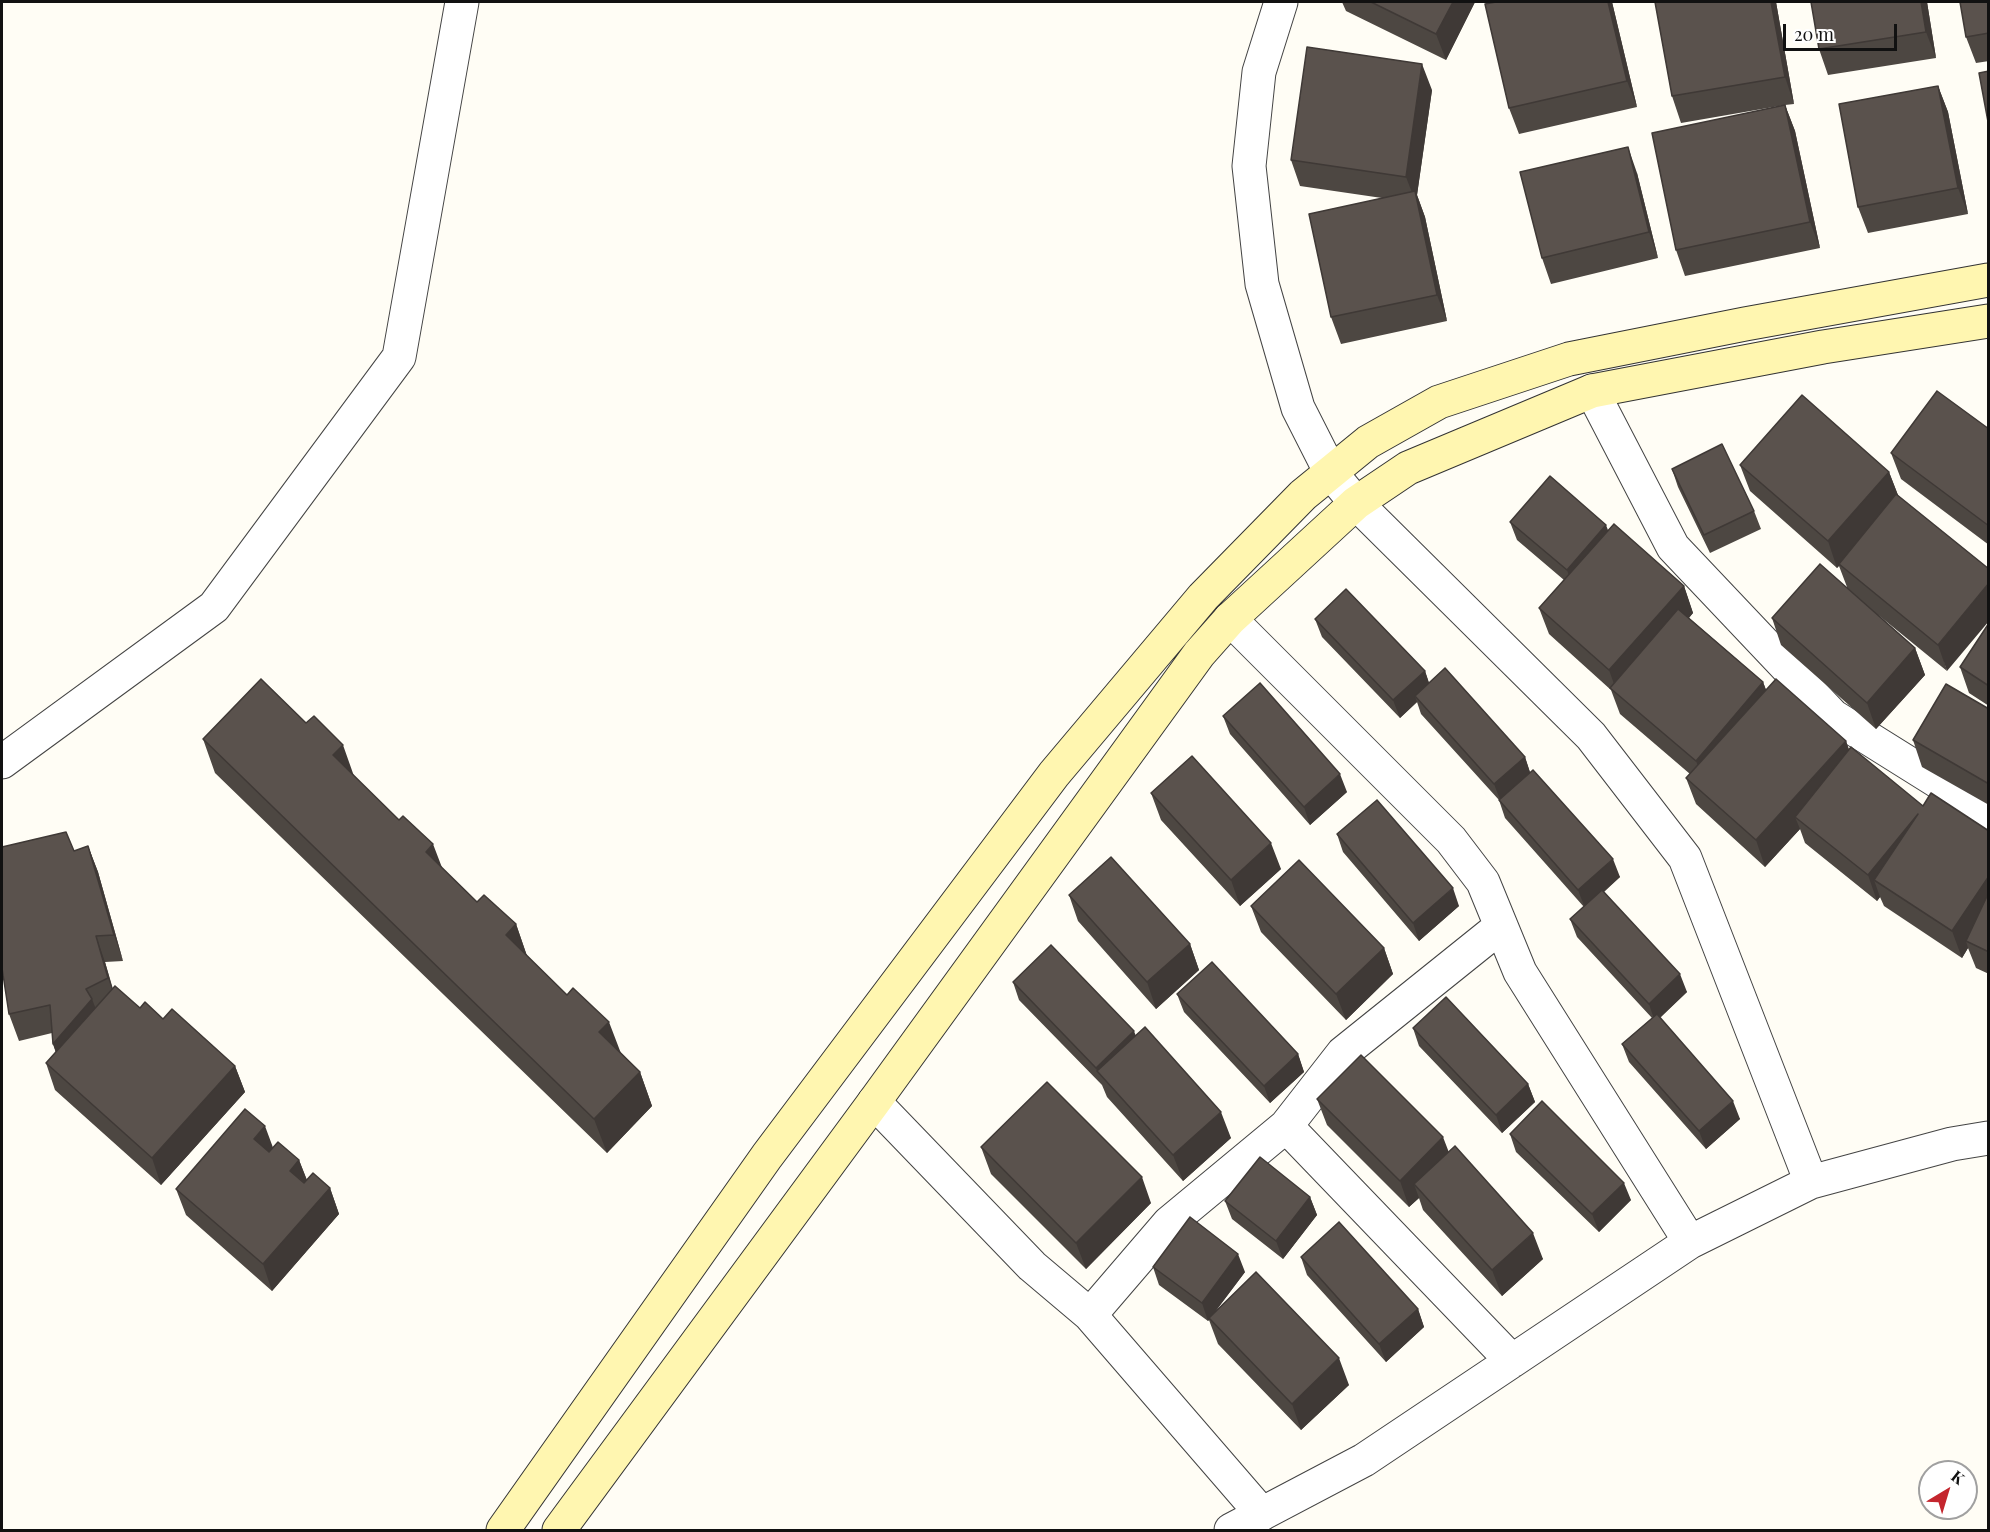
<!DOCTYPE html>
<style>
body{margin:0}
#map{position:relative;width:1990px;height:1532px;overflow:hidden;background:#fffdf5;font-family:"Playfair Display",serif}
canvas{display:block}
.frame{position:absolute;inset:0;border:3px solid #111;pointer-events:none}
.north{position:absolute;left:1918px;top:1460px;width:60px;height:60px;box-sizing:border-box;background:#fff;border:2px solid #a0a0a0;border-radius:50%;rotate:38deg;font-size:16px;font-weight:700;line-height:24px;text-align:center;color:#111}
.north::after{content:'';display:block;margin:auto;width:21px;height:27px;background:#c4262e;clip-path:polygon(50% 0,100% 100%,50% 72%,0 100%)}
.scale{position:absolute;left:1783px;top:24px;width:114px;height:27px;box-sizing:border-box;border:3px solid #111;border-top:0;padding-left:8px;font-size:18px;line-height:21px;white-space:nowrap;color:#111;-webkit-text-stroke:4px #fff;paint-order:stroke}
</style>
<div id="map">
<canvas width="1990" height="1532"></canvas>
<div class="frame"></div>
<div class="north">K</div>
<div class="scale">20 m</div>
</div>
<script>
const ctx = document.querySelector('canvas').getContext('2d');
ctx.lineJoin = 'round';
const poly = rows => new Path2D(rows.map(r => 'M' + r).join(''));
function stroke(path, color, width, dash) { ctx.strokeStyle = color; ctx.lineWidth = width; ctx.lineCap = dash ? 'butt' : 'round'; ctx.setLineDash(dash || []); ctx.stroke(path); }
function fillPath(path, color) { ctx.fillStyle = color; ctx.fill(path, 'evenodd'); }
const street = poly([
 [1281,2,1259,72,1249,166,1262,284,1298,408,1331,473,1356,503,1591,736,1685,858,1811,1182],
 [1592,391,1673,547,1833,716,1988,813],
 [1230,619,1451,840,1483,882,1520,972,1690,1242],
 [2,762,214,607,399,357,462,2],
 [874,1102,1032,1266,1090,1315,1262,1514],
 [1286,1126,1512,1361],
 [1090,1315,1169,1223,1286,1126,1343,1053,1500,927],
 [1231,1530,1364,1460,1690,1242,1811,1182,1952,1144,1988,1138]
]);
const secondary = poly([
 [503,1530,767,1156,1054,774,1203,597,1303,495,1368,442,1439,402,1569,359,1745,324,1988,280],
 [559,1530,874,1102,1199,654,1230,619,1356,503,1408,468,1592,391,1823,347,1988,321]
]);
const wall = poly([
 [1342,2,1475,2,1446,60,1346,11],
 [1612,2,1637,107,1519,134,1509,108],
 [1655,2,1776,2,1794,104,1785,105,1795,131,1820,248,1685,276,1676,250,1785,105,1681,123,1672,96],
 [1811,2,1927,2,1936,58,1828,75,1819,49],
 [1989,2,1989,61,1976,63,1966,37],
 [1938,86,1948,112,1968,214,1868,233,1858,207],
 [1432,90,1417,195,1425,217,1447,321,1341,344,1331,317,1382,198,1300,186,1291,160],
 [1637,173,1658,258,1551,284,1542,258],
 [1989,429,1989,545,1901,479,1891,453],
 [1740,465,1889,472,1898,495,1947,671,1877,614,1915,648,1925,675,1876,729,1781,645,1772,618,1847,587,1839,566,1837,568,1750,491],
 [1672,469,1754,511,1761,529,1710,553,1678,487],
 [1510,522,1608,530,1684,586,1693,613,1689,618,1763,682,1766,690,1846,741,1849,750,1923,806,1989,831,1989,974,1976,968,1968,948,1962,958,1884,906,1880,897,1877,901,1805,843,1800,829,1765,867,1696,804,1686,778,1690,774,1620,714,1611,690,1549,634,1539,608,1564,580,1517,540],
 [1315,619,1425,671,1429,683,1525,757,1530,773,1620,877,1604,892,1687,992,1660,1018,1740,1119,1706,1149,1629,1062,1622,1044,1652,1018,1577,937,1570,919,1584,907,1505,818,1499,800,1421,714,1417,702,1400,718,1322,637],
 [1989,623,1989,706,1969,693,1960,667],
 [1989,709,1989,805,1922,767,1913,740],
 [1223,716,1347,792,1310,825,1230,734],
 [203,739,354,776,442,868,477,902,516,924,527,956,640,1072,652,1106,607,1153,215,773],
 [1151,793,1281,869,1240,906,1161,820],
 [1337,834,1459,906,1419,941,1343,852],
 [88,846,98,872,123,961,105,962,113,989,140,1008,163,1019,235,1066,245,1092,161,1185,55,1090,46,1063,56,1052,53,1044,52,1033,19,1041,9,1014,74,851],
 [1069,895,1190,944,1199,970,1156,1009,1078,921],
 [1251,906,1384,948,1393,974,1346,1020,1261,932],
 [1013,982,1136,1036,1231,1138,1183,1181,1107,1097,1102,1085,1019,1000],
 [1177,994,1298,1054,1304,1072,1270,1103,1184,1012],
 [1413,1028,1528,1084,1535,1102,1502,1133,1419,1046],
 [1317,1099,1449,1152,1543,1259,1502,1296,1423,1210,1419,1198,1409,1207,1327,1125],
 [1510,1134,1631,1200,1599,1232,1516,1152],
 [981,1147,1151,1203,1086,1269,991,1174],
 [273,1148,299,1160,307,1180,330,1188,339,1214,272,1291,186,1215,176,1189],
 [1310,1197,1317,1215,1283,1259,1232,1219,1225,1201],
 [1301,1257,1418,1309,1424,1327,1386,1362,1307,1275],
 [1153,1267,1245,1272,1215,1312,1349,1385,1301,1430,1218,1344,1209,1320,1208,1321,1159,1285]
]);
const shadedWall = poly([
 [1453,2,1475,2,1446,60,1436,34],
 [1608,2,1612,2,1637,107,1627,81],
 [1771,2,1776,2,1794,104,1785,77],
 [1921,2,1927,2,1936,58,1926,32],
 [1422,64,1432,90,1417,195,1425,217,1447,321,1437,295,1416,203,1406,177],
 [1938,86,1948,112,1968,214,1958,188],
 [1785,105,1795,131,1820,248,1810,222],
 [1628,147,1637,173,1658,258,1649,232],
 [1889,472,1899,498,1837,568,1828,541],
 [1606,525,1613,543,1573,588,1567,570],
 [1989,583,1989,621,1947,671,1938,645],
 [1684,586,1693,613,1620,696,1618,695,1609,670],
 [1915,648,1925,675,1876,729,1867,703],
 [1425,671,1431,689,1415,696,1417,702,1400,718,1393,700],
 [1763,682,1773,708,1706,788,1696,761],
 [1846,741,1855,767,1795,817,1800,829,1765,867,1756,840],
 [343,745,355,779,333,755],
 [1525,757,1531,775,1501,802,1494,784],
 [1340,774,1347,792,1310,825,1304,807],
 [1918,814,1874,880,1880,897,1877,901,1868,875],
 [1271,843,1281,869,1240,906,1231,880],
 [433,844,446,878,426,852],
 [88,846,98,872,123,961,114,935],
 [1613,859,1620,877,1585,908,1578,890],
 [1989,876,1989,917,1966,941,1968,948,1962,958,1952,931],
 [1453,888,1459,906,1419,941,1413,923],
 [516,924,528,959,506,935],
 [96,936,105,962,117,1005,108,978],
 [1190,944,1199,970,1156,1009,1147,982],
 [1384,948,1393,974,1346,1020,1336,994],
 [1680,974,1687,992,1655,1022,1649,1004],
 [92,999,102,1025,62,1071,53,1044],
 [609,1022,622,1056,599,1032],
 [1134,1031,1141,1049,1097,1071,1102,1086,1096,1068],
 [1298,1054,1304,1072,1270,1103,1264,1086],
 [235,1066,245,1092,161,1185,152,1158],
 [640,1072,652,1106,607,1153,594,1119],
 [1528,1084,1535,1102,1502,1133,1496,1115],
 [1733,1101,1740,1119,1706,1149,1699,1131],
 [1221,1112,1231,1138,1183,1181,1173,1155],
 [265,1126,275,1153,264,1165,254,1139],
 [1443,1137,1453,1163,1414,1184,1419,1198,1409,1207,1400,1181],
 [299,1160,309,1186,290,1171],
 [1142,1177,1151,1203,1086,1269,1076,1243],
 [1624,1183,1631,1200,1599,1232,1592,1214],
 [330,1188,339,1214,272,1291,263,1264],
 [1310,1197,1317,1215,1283,1259,1276,1241],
 [1533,1233,1543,1259,1502,1296,1492,1270],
 [1238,1254,1245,1272,1208,1321,1202,1303],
 [1418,1309,1424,1327,1386,1362,1379,1344],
 [1339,1358,1349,1385,1301,1430,1292,1404]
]);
const building = poly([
 [1371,2,1453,2,1436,34,1371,2],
 [1496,2,1608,2,1627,81,1509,108,1485,4,1496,2],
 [1655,2,1771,2,1785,77,1672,96,1655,2],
 [1811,2,1921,2,1926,32,1819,49,1811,2],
 [1960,2,1989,2,1989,33,1966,37,1960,2],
 [1307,47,1422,64,1406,177,1291,160,1307,47],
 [1989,71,1989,127,1979,73,1989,71],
 [1938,86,1958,188,1858,207,1839,104,1938,86],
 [1785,105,1810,222,1676,250,1652,133,1785,105],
 [1628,147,1649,232,1542,258,1520,172,1628,147],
 [1415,191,1437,295,1331,317,1309,214,1415,191],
 [1937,391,1989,429,1989,526,1891,453,1937,391],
 [1802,395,1889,472,1828,541,1740,465,1802,395],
 [1722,444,1754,511,1704,535,1672,469,1722,444],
 [1550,476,1606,525,1567,570,1510,522,1550,476],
 [1896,494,1989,569,1989,583,1938,645,1839,564,1896,494],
 [1614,524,1684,586,1609,670,1539,608,1614,524],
 [1820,564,1915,648,1867,703,1772,618,1820,564],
 [1346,589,1425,671,1393,700,1315,619,1346,589],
 [1678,609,1763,682,1696,761,1610,688,1678,609],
 [1989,623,1989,686,1960,667,1989,623],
 [1445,668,1525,757,1494,784,1415,696,1445,668],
 [261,679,306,723,314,716,343,745,333,755,399,820,403,816,433,844,426,852,477,902,484,895,516,924,506,935,567,995,573,988,609,1022,599,1032,640,1072,594,1119,203,739,261,679],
 [1776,679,1846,741,1756,840,1686,778,1776,679],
 [1260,683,1340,774,1304,807,1223,716,1260,683],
 [1946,684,1989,709,1989,784,1913,740,1946,684],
 [1851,747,1923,806,1931,793,1989,831,1989,876,1952,931,1874,880,1918,814,1868,875,1795,817,1851,747],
 [1192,756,1271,843,1231,880,1151,793,1192,756],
 [1533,770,1613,859,1578,890,1499,800,1533,770],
 [1377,800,1453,888,1413,923,1337,834,1377,800],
 [66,832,74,851,88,846,114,935,96,936,108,978,86,989,92,999,53,1044,50,1005,9,1014,2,968,2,847,66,832],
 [1111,857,1190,944,1147,982,1069,895,1111,857],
 [1299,860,1384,948,1336,994,1251,906,1299,860],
 [1602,890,1680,974,1649,1004,1570,919,1602,890],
 [1989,892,1989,952,1966,941,1989,892],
 [1051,945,1134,1031,1096,1068,1013,982,1051,945],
 [1212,962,1298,1054,1264,1086,1177,994,1212,962],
 [115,986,140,1008,145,1002,163,1019,172,1009,235,1066,152,1158,46,1063,115,986],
 [1446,997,1528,1084,1496,1115,1413,1028,1446,997],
 [1657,1014,1733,1101,1699,1131,1622,1044,1657,1014],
 [1145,1027,1221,1112,1173,1155,1097,1071,1145,1027],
 [1361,1055,1443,1137,1400,1181,1317,1099,1361,1055],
 [1047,1082,1142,1177,1076,1243,981,1147,1047,1082],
 [1542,1101,1624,1183,1592,1214,1510,1134,1542,1101],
 [245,1109,265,1126,254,1139,269,1152,278,1142,299,1160,290,1171,304,1183,313,1173,330,1188,263,1264,176,1189,245,1109],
 [1455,1146,1533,1233,1492,1270,1414,1184,1455,1146],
 [1260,1157,1310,1197,1276,1241,1225,1201,1260,1157],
 [1190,1217,1238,1254,1202,1303,1153,1267,1190,1217],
 [1339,1222,1418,1309,1379,1344,1301,1257,1339,1222],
 [1256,1272,1339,1358,1292,1404,1209,1318,1256,1272]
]);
stroke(street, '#444', 35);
stroke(secondary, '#333', 35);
stroke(street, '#fff', 33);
stroke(secondary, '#fff6b0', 33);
fillPath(wall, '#4d4742');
fillPath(shadedWall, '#3f3936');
fillPath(building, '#5a524d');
stroke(building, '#3f3936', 1.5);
</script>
